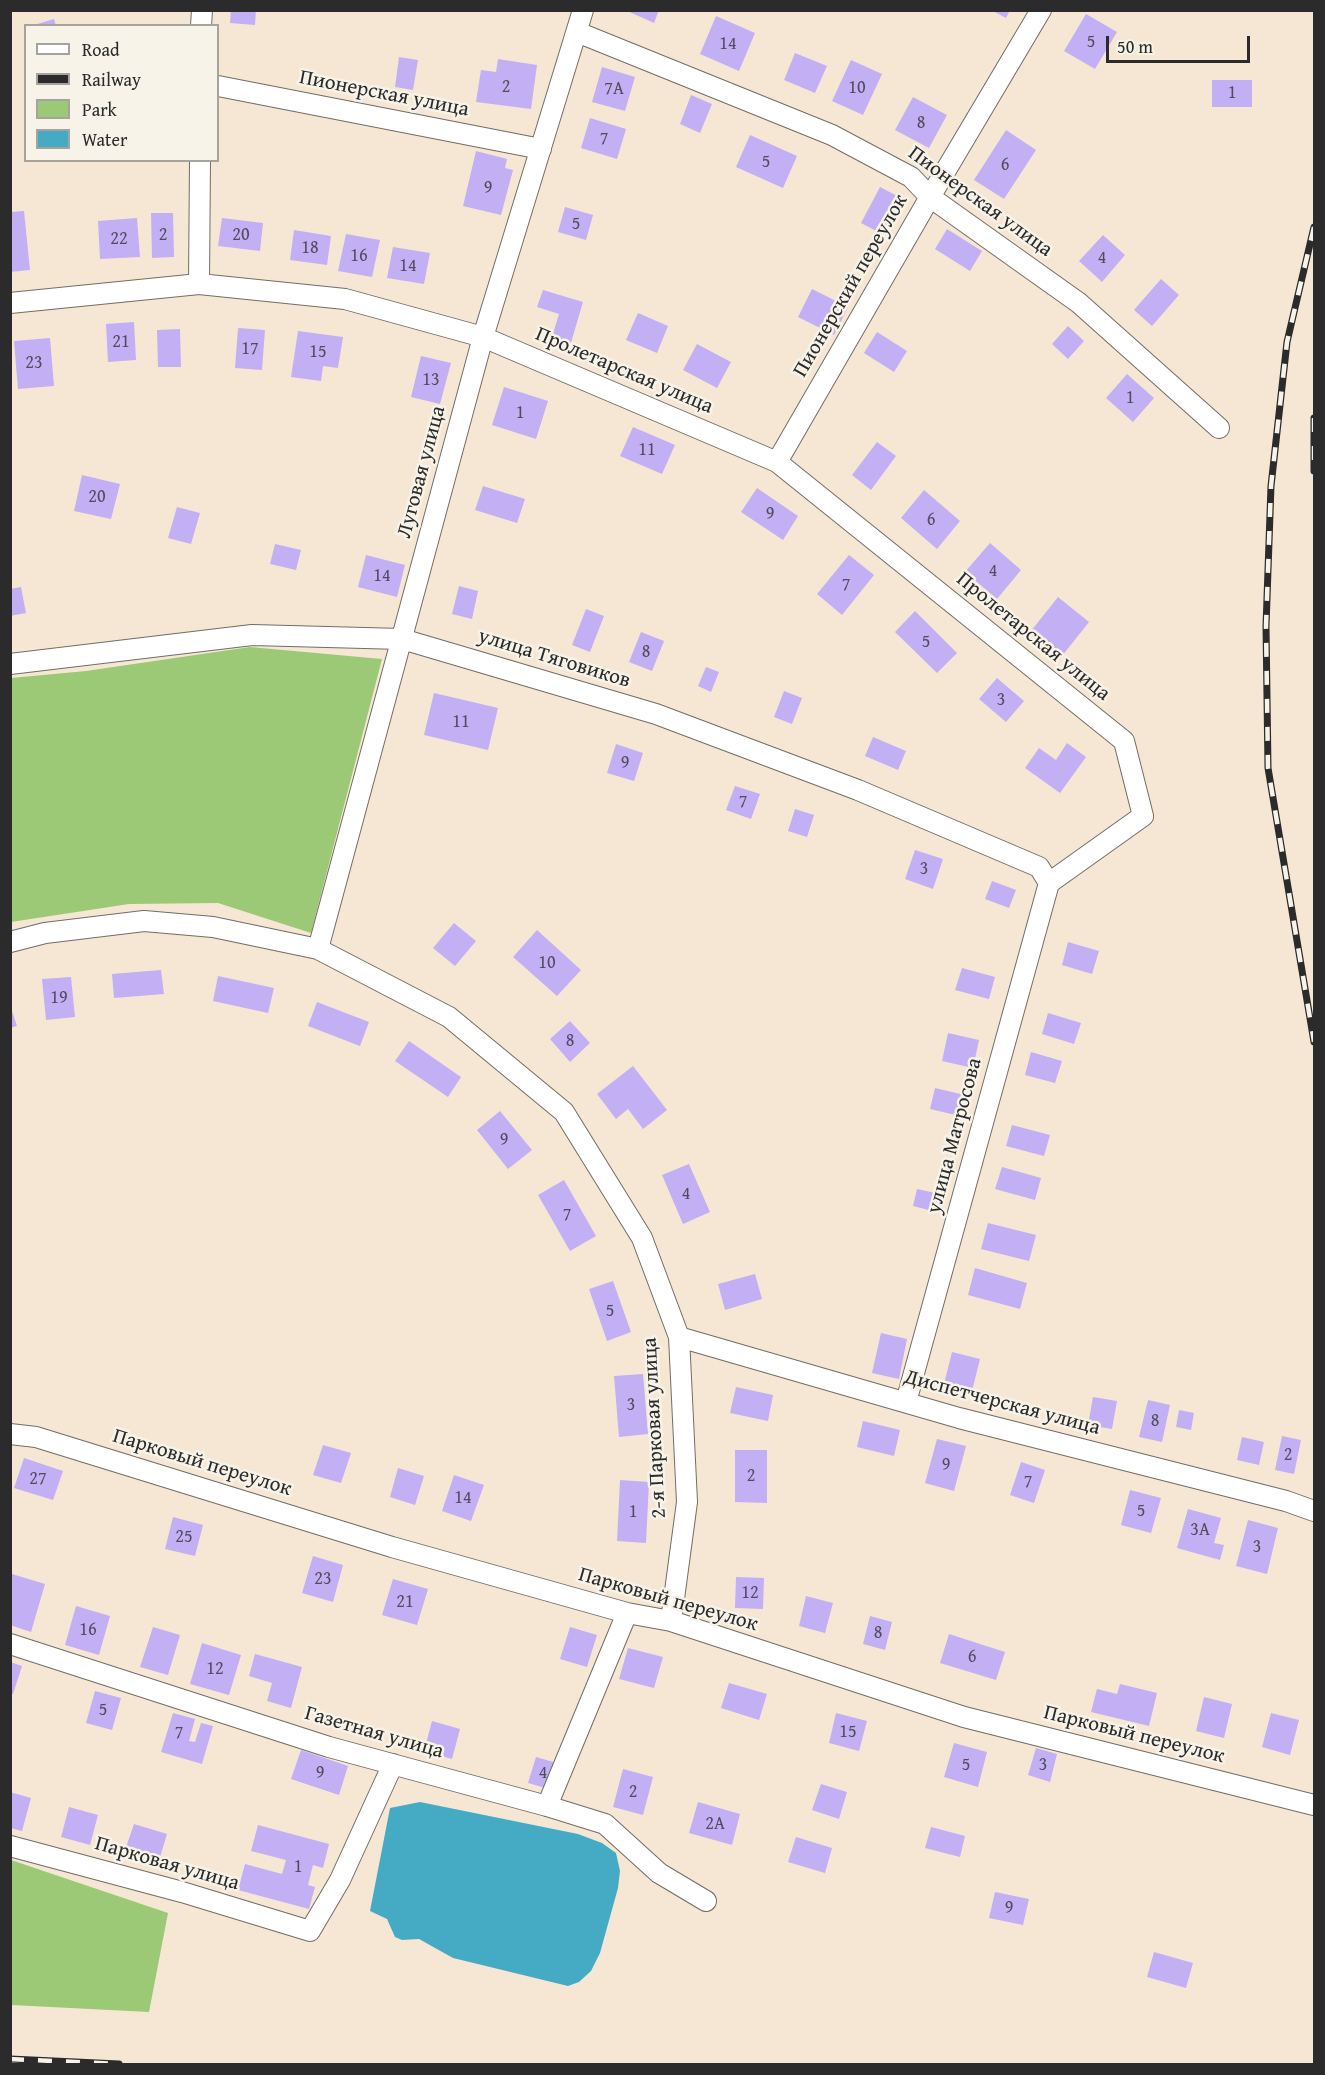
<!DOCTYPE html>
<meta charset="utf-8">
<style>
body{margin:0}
#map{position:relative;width:1325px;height:2075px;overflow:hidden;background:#f6e7d4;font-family:"Gentium Book Plus",serif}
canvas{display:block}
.frame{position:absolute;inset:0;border:12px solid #2b2b2b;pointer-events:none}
.legend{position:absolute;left:24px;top:24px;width:195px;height:138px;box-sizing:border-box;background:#f7f3e8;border:2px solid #a5a39c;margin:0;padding:8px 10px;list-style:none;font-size:18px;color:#2b2b2b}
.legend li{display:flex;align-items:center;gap:12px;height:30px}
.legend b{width:30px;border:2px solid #a5a39c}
.scale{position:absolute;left:1106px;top:36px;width:144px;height:27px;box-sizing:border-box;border:3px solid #2b2b2b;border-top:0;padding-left:8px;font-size:18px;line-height:21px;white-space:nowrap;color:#2b2b2b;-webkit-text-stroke:4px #f7f3e8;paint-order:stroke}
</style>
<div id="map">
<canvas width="1325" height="2075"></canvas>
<div class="frame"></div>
<ul class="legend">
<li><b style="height:8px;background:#fff"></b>Road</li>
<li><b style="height:8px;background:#2b2b2b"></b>Railway</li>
<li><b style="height:16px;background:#9cc976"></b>Park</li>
<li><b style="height:16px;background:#45abc4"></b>Water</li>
</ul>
<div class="scale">50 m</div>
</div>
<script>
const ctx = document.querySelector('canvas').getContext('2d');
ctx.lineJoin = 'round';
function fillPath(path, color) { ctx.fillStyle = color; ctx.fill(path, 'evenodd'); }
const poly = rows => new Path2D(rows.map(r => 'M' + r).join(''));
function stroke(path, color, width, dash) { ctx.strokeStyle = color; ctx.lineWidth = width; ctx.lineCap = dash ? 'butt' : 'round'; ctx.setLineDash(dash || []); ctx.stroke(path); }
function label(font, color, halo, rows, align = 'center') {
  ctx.font = font + ' "Gentium Book Plus",serif'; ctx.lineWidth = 5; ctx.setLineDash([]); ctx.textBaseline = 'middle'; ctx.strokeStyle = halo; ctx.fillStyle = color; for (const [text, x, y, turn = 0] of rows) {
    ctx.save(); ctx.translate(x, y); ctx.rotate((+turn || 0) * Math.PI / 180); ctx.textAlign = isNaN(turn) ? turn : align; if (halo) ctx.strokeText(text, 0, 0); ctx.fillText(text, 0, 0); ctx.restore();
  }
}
const green = poly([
 [250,647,382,659,311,933,218,903,129,904,11,922,11,678,86,671],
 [11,1860,168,1913,149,2012,11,2005]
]);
const water = poly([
 [420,1802,578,1834,602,1843,616,1853,620,1871,618,1888,600,1953,591,1971,579,1982,568,1986,453,1958,419,1939,402,1940,395,1937,387,1919,370,1911,390,1808]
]);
const building = poly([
 [231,10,256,10,255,25,230,23],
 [625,10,659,10,654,23],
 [991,10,1010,10,1006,18],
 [1086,14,1117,32,1095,69,1064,51],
 [716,16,755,33,739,71,700,54],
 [54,19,56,26,34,26,34,25],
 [795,53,827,66,815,93,784,80],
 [399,57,418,60,413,90,395,87],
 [498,59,537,65,531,109,476,102,481,70,496,72],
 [851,60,882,74,863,115,832,101],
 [602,67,635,77,625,111,592,102],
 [1212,80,1252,80,1252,107,1212,107],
 [691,95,712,104,700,133,680,124],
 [913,97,947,115,929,148,895,130],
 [590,118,626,129,617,159,581,148],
 [1006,130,1036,150,1004,199,974,180],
 [750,135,797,156,783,188,736,167],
 [476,151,507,159,505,168,513,170,501,215,463,206],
 [880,187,903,199,884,235,861,223],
 [565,207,593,215,586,240,558,232],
 [24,211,30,270,10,272,10,212],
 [151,213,173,213,174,257,152,258],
 [137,218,140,257,100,259,98,221],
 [222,218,263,223,260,251,218,246],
 [947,229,982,251,970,271,935,249],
 [294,230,331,236,327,265,290,260],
 [346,234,380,240,372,277,338,271],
 [1103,235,1125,255,1102,282,1079,261],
 [393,247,430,253,424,284,387,278],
 [1161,279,1179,295,1152,326,1134,310],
 [812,289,848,307,834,335,798,317],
 [543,290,583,302,570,346,551,340,559,314,537,307],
 [638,313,668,326,657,353,626,340],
 [134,322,136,360,108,362,106,324],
 [1068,326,1084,341,1068,359,1052,344],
 [238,328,265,330,262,370,235,368],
 [180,329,181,367,158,367,157,330],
 [298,331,343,337,338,368,323,366,321,381,291,377],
 [877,332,907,351,894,372,864,353],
 [50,338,54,386,18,389,14,341],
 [697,344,731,362,717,388,683,370],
 [421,356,451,363,440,404,411,397],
 [1127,374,1154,398,1133,422,1106,398],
 [504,387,548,401,536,439,492,425],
 [633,427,675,445,662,474,620,456],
 [877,442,896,456,871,490,852,475],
 [82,475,120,484,111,519,74,511],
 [483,486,525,499,517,523,475,510],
 [757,488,798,516,783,540,741,512],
 [924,490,960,521,937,549,901,518],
 [177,507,200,513,191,544,168,538],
 [990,543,1021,570,997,599,965,572],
 [275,544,301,550,296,570,270,564],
 [366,555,405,565,397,597,358,587],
 [849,555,874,575,842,615,817,594],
 [459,586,478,591,472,619,452,614],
 [21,587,26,613,10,616,10,589],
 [1058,597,1089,622,1062,656,1031,631],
 [586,609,604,616,590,652,572,645],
 [915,611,957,653,937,673,895,632],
 [641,632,664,641,652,671,629,662],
 [706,667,719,672,711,692,698,686],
 [997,678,1024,701,1006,722,979,699],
 [784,691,802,698,792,724,774,717],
 [434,693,498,708,488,750,424,735],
 [873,737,906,751,898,770,865,756],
 [1067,743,1086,757,1060,793,1025,768,1039,748,1056,760],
 [616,744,643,753,634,781,607,773],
 [735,786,760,794,751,819,726,810],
 [795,809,814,815,807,837,788,831],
 [915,850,943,859,933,889,905,879],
 [992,881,1016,890,1009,908,985,899],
 [454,923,476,941,455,966,433,948],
 [537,930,581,970,557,996,513,957],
 [1068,942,1099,951,1092,974,1062,965],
 [962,968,995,977,989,999,955,990],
 [161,970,164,994,114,998,112,974],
 [218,976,274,988,268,1013,213,1001],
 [71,977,75,1017,46,1020,42,979],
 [317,1002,369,1022,360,1046,308,1026],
 [10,1005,17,1026,10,1028],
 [1048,1013,1081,1023,1074,1044,1042,1034],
 [570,1021,590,1043,570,1062,550,1039],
 [948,1033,979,1040,973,1068,942,1061],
 [409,1041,461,1077,448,1097,395,1061],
 [1031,1052,1062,1061,1055,1083,1025,1075],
 [633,1066,667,1110,643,1129,628,1109,616,1119,597,1094],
 [935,1088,965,1095,960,1116,930,1109],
 [500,1111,532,1150,508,1169,477,1130],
 [1012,1125,1050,1135,1044,1156,1006,1146],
 [689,1164,710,1212,683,1224,662,1175],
 [1002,1167,1041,1178,1035,1200,995,1189],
 [564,1180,596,1236,570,1251,538,1195],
 [917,1189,940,1194,936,1212,913,1206],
 [988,1223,1036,1235,1029,1261,981,1249],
 [975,1268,1027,1283,1020,1309,968,1295],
 [755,1274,762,1299,725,1310,718,1284],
 [613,1281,631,1332,607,1341,589,1289],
 [881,1333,907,1339,899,1379,872,1373],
 [952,1352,980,1359,971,1395,943,1388],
 [643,1374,648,1434,619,1437,614,1376],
 [736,1387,773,1395,768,1421,730,1413],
 [1093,1397,1117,1401,1112,1429,1088,1425],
 [1148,1400,1170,1405,1162,1442,1139,1437],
 [1179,1410,1194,1413,1191,1430,1176,1427],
 [863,1421,900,1430,894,1456,857,1447],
 [1282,1436,1301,1440,1294,1474,1275,1470],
 [1242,1437,1264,1442,1259,1465,1237,1460],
 [937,1439,966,1446,954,1491,925,1483],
 [323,1445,351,1453,341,1483,313,1475],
 [735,1450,767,1450,767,1503,735,1502],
 [24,1458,63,1471,53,1500,14,1488],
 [1021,1462,1045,1470,1034,1503,1010,1495],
 [398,1468,424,1476,415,1505,390,1497],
 [454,1475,484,1485,471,1521,442,1511],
 [620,1480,649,1482,646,1543,617,1541],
 [1130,1490,1161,1498,1151,1533,1121,1525],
 [1188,1509,1221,1518,1214,1543,1224,1545,1220,1560,1177,1548],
 [173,1517,203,1525,195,1556,165,1549],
 [1248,1520,1278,1528,1267,1574,1236,1566],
 [313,1556,343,1565,333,1602,302,1593],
 [12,1574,45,1584,31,1632,10,1625],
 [736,1577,764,1578,763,1609,735,1608],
 [393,1579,428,1589,417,1625,382,1615],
 [806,1596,833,1603,825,1633,799,1626],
 [76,1606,110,1616,99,1655,65,1645],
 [870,1616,892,1622,885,1650,863,1644],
 [153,1627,180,1635,168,1675,140,1667],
 [570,1627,597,1635,587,1667,560,1659],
 [949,1634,1005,1652,996,1680,940,1663],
 [202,1643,241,1655,229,1695,190,1684],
 [628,1648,663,1657,654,1688,619,1679],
 [255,1654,302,1667,291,1708,267,1701,272,1683,249,1676],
 [10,1662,22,1666,13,1694,10,1693],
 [729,1683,767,1694,759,1720,721,1708],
 [1120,1684,1157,1693,1149,1726,1091,1712,1097,1689,1117,1694],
 [95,1691,121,1698,112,1730,86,1723],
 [1204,1697,1232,1704,1224,1738,1196,1731],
 [173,1713,195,1719,189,1741,195,1742,201,1723,213,1726,202,1764,161,1752],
 [836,1713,867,1721,859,1751,829,1743],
 [1271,1713,1299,1720,1290,1755,1262,1747],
 [432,1721,460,1729,452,1759,424,1751],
 [954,1743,987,1752,978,1787,944,1777],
 [1036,1748,1057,1754,1050,1782,1028,1775],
 [301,1750,348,1766,339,1795,291,1779],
 [536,1757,557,1763,549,1789,528,1783],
 [623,1769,653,1777,643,1815,613,1807],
 [821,1784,847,1792,839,1819,812,1810],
 [10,1792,31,1798,22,1831,10,1828],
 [698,1802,740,1814,732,1845,689,1833],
 [69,1807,98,1815,90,1845,61,1837],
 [134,1824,167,1834,157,1867,123,1856],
 [258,1825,329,1844,323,1868,313,1865,308,1885,315,1887,309,1909,238,1890,245,1864,282,1874,286,1860,251,1851],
 [931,1827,965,1836,960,1857,925,1848],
 [796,1837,832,1848,825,1873,788,1862],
 [995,1892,1029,1899,1023,1925,989,1918],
 [1154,1952,1193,1963,1186,1988,1147,1977]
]);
const minor = poly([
 [201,26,202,10],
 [577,32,832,135,911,177,930,197,1079,303,1219,428],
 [218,86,541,149],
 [199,284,200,160],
 [10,303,199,284,345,299,483,337,777,462,1124,741,1143,816,1049,883],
 [777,462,930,197,1041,10],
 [10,664,252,635,402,639,656,714,858,790,1039,867,1049,883],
 [10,942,45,933,144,921,213,927,318,949,449,1017,564,1112,642,1238,679,1337,687,1502,671,1621],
 [318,949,483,337,583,10],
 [679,1337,959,1418,1286,1501,1314,1511],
 [906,1402,1049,883],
 [10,1434,36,1437,392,1547,627,1613,671,1621,964,1717,1314,1805],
 [10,1644,329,1747,547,1806,605,1824,659,1873,706,1901],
 [547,1806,627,1613],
 [10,1846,182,1892,310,1931,340,1880,393,1764]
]);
const rail = poly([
 [1314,227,1287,342,1271,486,1266,626,1268,768,1314,1042],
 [1314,418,1314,471],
 [10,2059,119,2064]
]);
const numberNames = [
 ["5",1091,42],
 ["14",728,44],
 ["2",506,87],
 ["10",857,88],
 ["7А",614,89],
 ["1",1232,93],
 ["8",921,123],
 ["7",604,139],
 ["5",766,162],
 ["6",1005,165],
 ["9",488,188],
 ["5",576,224],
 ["2",163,235],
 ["20",241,235],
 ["22",119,239],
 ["18",310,248],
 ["16",359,256],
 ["4",1102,258],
 ["14",408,266],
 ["21",121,342],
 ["17",250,349],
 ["15",318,352],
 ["23",34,363],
 ["13",431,380],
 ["1",1130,398],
 ["1",520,413],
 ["11",647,450],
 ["20",97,497],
 ["9",770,514],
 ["6",931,520],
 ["4",993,571],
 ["14",382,576],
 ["7",846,585],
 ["5",926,642],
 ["8",646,652],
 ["3",1001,700],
 ["11",461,722],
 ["9",625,763],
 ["7",743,802],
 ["3",924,869],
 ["10",547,963],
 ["19",59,998],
 ["8",570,1041],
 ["9",504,1140],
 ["4",686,1194],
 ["7",567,1215],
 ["5",610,1311],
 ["3",631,1405],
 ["8",1155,1421],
 ["2",1288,1455],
 ["9",946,1465],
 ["2",751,1476],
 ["27",38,1479],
 ["7",1028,1482],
 ["14",463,1498],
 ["5",1141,1511],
 ["1",633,1512],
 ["3А",1200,1530],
 ["25",184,1537],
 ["3",1257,1547],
 ["23",323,1579],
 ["12",750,1593],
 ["21",405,1602],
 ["16",88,1630],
 ["8",878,1633],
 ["6",972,1657],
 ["12",215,1669],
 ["5",103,1710],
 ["15",848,1732],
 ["7",179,1733],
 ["5",966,1765],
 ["3",1043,1765],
 ["9",320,1773],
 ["4",543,1773],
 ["2",633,1792],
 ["2А",715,1824],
 ["1",298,1867],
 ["9",1009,1908]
];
const streetNames = [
 ["Пионерская улица",384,94,11],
 ["Пионерская улица",980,202,36],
 ["Пионерский переулок",851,286,-60],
 ["Пролетарская улица",624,371,23],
 ["Луговая улица",422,472,-75],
 ["Пролетарская улица",1033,637,39],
 ["улица Тяговиков",554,659,17],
 ["улица Матросова",955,1136,-75],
 ["Диспетчерская улица",1002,1403,15],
 ["2-я Парковая улица",655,1428,-93],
 ["Парковый переулок",202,1463,17],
 ["Парковый переулок",668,1600,16],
 ["Газетная улица",374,1733,16],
 ["Парковый переулок",1134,1735,14],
 ["Парковая улица",167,1864,16]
];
fillPath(green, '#9cc976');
fillPath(water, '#45abc4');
fillPath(building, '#c3aff4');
stroke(minor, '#726d66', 22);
stroke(minor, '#fff', 20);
stroke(rail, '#2b2b2b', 7);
stroke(rail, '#f7f3e8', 4.5, [14]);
label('18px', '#514c5d', null, numberNames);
label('21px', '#2b2b2b', '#f7f3e8', streetNames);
</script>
